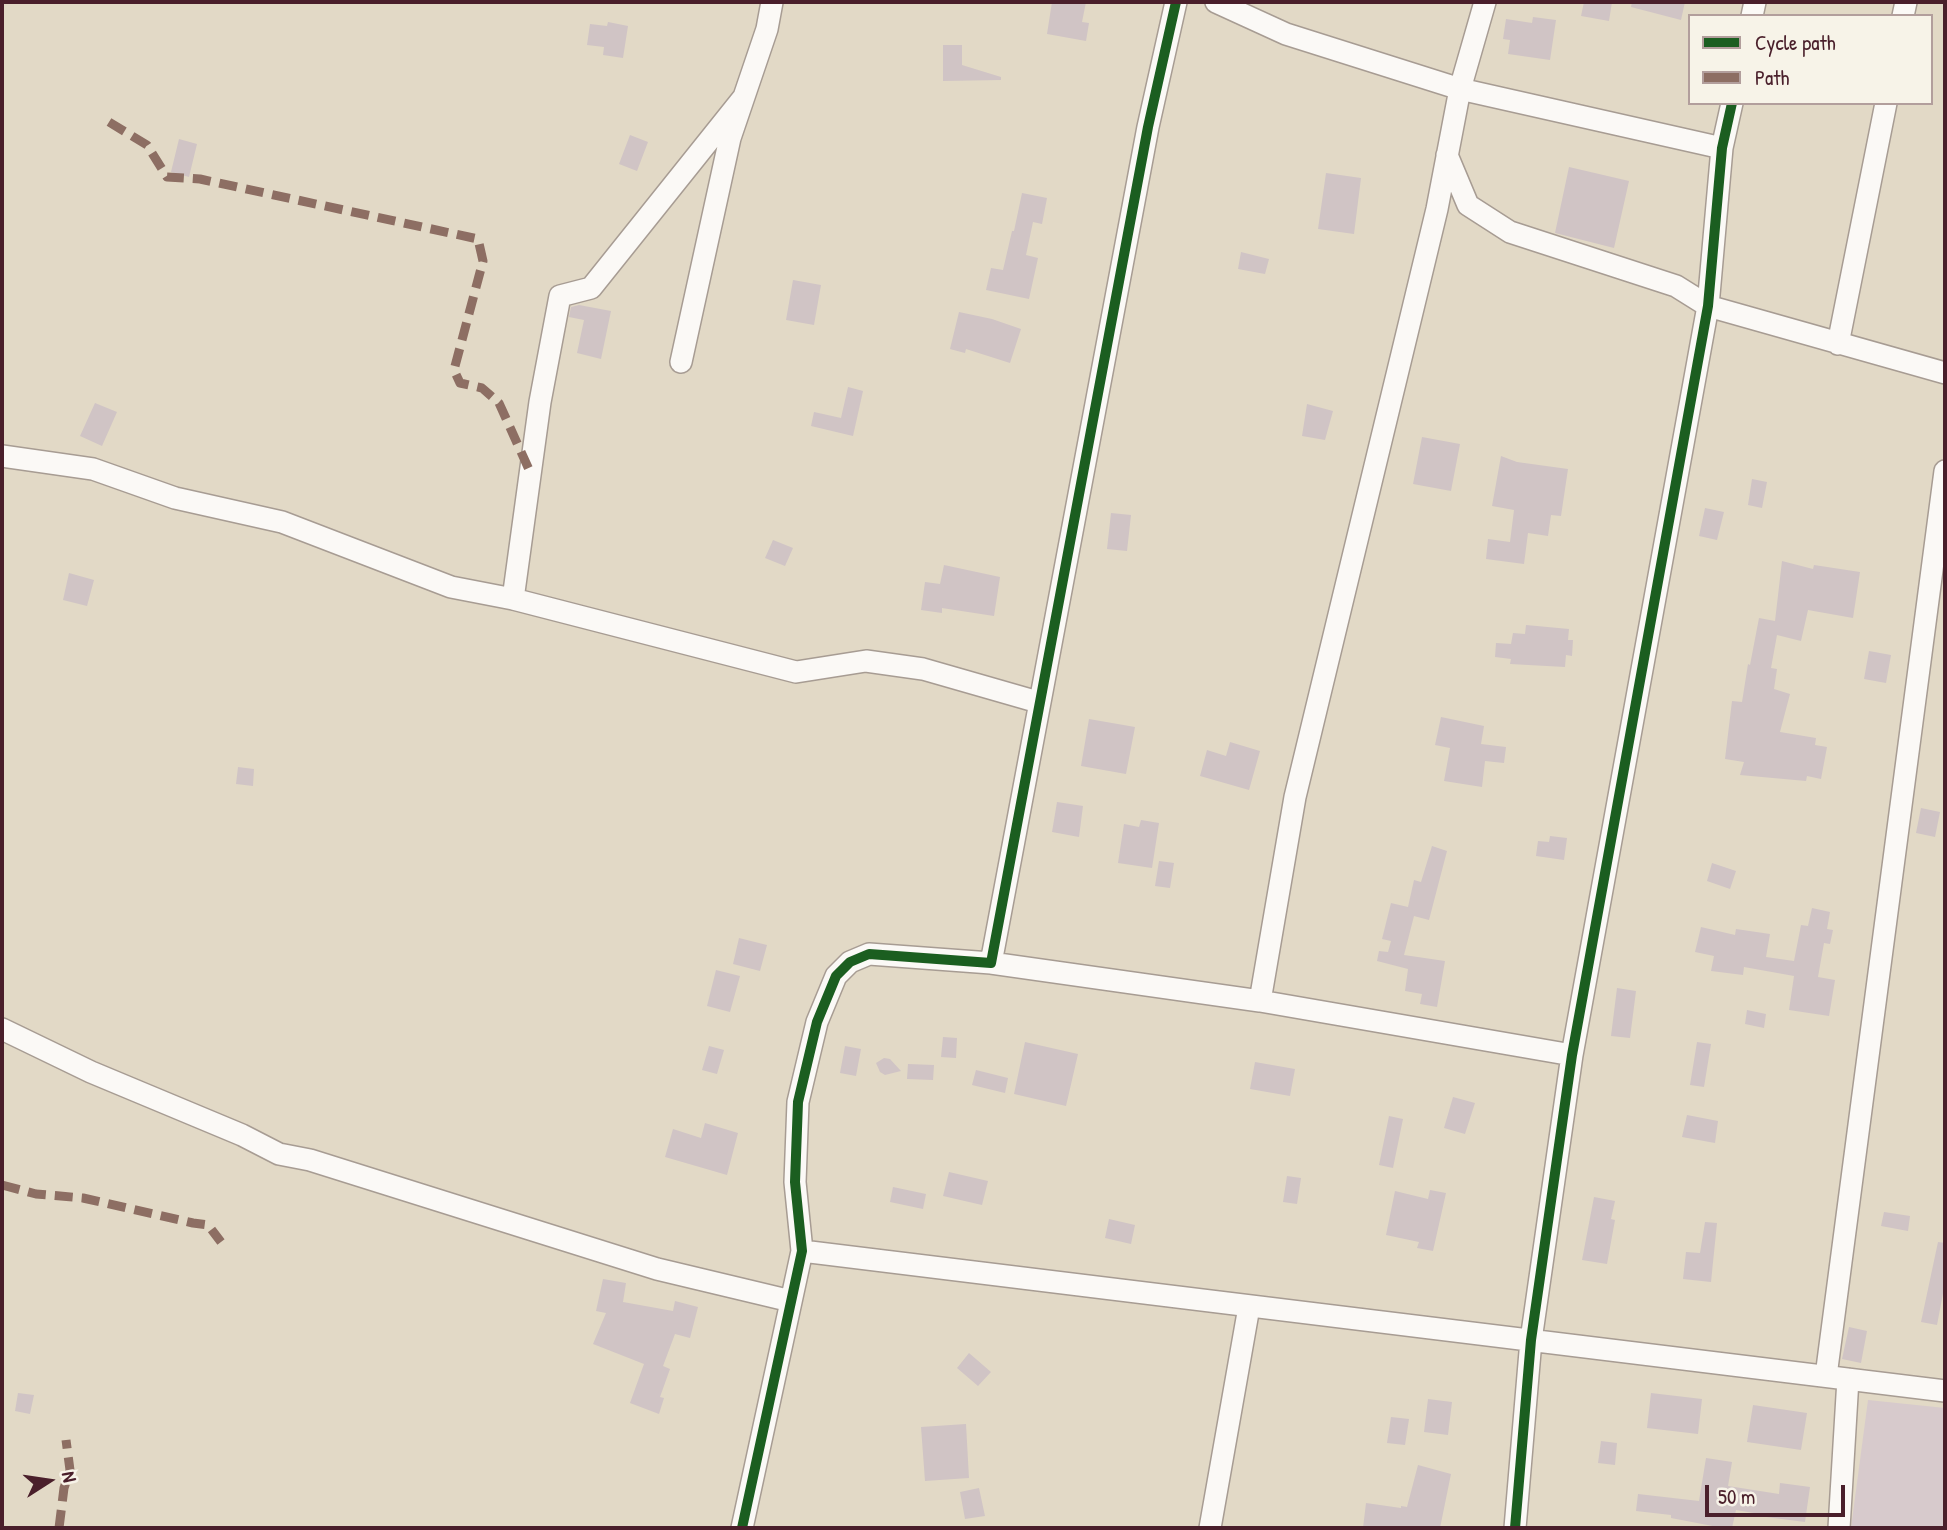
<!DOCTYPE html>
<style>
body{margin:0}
#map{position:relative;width:1947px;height:1530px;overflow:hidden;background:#e2d9c6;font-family:"Patrick Hand",sans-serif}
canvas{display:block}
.frame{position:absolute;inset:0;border:4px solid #4a1f2b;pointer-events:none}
.legend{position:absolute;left:1688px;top:14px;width:245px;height:91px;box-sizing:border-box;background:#f7f3e8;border:2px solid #b29e9c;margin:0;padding:9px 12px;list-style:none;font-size:21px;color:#4a1f2b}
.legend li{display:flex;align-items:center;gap:14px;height:35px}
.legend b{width:35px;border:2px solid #b29e9c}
.north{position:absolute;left:14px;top:1446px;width:70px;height:70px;-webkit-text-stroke:5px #f7f3e8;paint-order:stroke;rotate:78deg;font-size:19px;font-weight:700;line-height:28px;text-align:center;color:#4a1f2b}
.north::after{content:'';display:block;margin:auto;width:24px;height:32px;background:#4a1f2b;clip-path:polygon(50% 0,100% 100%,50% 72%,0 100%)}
.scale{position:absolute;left:1705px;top:1485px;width:140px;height:32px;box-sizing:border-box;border:4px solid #4a1f2b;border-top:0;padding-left:9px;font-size:21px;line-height:24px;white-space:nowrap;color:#4a1f2b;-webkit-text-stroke:5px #f7f3e8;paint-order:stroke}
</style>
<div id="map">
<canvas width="1947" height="1530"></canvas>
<div class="frame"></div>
<ul class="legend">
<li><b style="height:9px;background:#1b5e20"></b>Cycle path</li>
<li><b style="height:9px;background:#8d6e63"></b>Path</li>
</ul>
<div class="north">N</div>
<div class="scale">50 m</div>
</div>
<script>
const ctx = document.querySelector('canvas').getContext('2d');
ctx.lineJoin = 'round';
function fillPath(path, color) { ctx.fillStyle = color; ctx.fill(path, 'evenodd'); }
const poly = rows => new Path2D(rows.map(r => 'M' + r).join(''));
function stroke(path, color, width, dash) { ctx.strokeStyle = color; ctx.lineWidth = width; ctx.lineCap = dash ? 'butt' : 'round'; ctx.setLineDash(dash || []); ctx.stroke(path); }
const industrial = poly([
 [1868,1400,1945,1408,1945,1528,1851,1528]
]);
const building = poly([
 [1052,2,1086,2,1082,22,1089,23,1086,41,1047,34],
 [1584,2,1612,2,1609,21,1581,16],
 [1632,2,1685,2,1681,20,1631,7],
 [1533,17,1556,20,1550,60,1508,54,1510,40,1503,39,1506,19,1532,23],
 [608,22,628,26,623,58,603,55,604,47,587,45,590,24,607,26],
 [943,45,962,45,962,65,1001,77,1001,80,943,81],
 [630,135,648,142,637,171,619,164],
 [179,139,197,144,189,177,171,172],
 [1569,167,1629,181,1614,248,1555,233],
 [1326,173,1361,178,1354,234,1318,229],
 [1022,193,1047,198,1042,224,1033,222,1026,255,1038,258,1029,299,986,290,991,268,1003,270,1012,231,1014,231],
 [1241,252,1269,259,1265,274,1238,269],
 [793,280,821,285,814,325,786,320],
 [579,305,611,311,601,359,577,353,584,320,569,317,571,307],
 [959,312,992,319,1021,329,1010,363,966,349,965,353,950,349],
 [848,387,863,391,853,436,811,426,814,412,841,418],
 [95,403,117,412,102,446,80,436],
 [1307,404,1333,411,1325,440,1302,436],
 [1422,437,1460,444,1451,491,1413,484],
 [1501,456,1517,462,1568,469,1561,516,1551,515,1548,536,1528,533,1524,564,1486,559,1488,539,1510,542,1514,510,1492,506],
 [1752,479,1767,482,1762,508,1748,505],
 [1705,508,1724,512,1717,540,1699,536],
 [1111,513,1131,515,1127,551,1107,549],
 [773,540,793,548,785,566,765,558],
 [1782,561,1813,569,1814,565,1860,572,1853,618,1808,610,1801,641,1777,635,1771,668,1777,669,1774,689,1790,694,1780,732,1816,738,1815,745,1827,747,1821,779,1807,776,1806,781,1740,775,1744,762,1725,759,1732,701,1742,702,1748,664,1750,665,1759,618,1775,621],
 [944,565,1000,577,994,616,942,608,942,613,921,610,925,582,940,584],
 [69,573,94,580,87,606,63,600],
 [1526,625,1569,629,1568,640,1573,640,1572,656,1566,655,1565,667,1510,664,1511,659,1495,657,1496,643,1511,644,1513,633,1525,634],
 [1869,651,1891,655,1886,683,1864,679],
 [1441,717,1484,726,1481,744,1506,747,1504,763,1485,761,1482,787,1444,781,1450,748,1435,745],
 [1089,719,1135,727,1126,774,1081,766],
 [1230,742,1260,751,1249,790,1200,776,1207,750,1226,756],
 [238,767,254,769,253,786,236,784],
 [1057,802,1083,806,1079,837,1052,832],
 [1921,808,1940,812,1935,837,1916,833],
 [1141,820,1159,823,1152,868,1118,863,1124,824,1139,827],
 [1550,836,1567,838,1564,860,1536,856,1538,841,1549,842],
 [1432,846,1447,851,1429,920,1414,916,1404,955,1445,961,1437,1007,1420,1004,1422,994,1405,991,1408,969,1377,961,1379,951,1388,952,1391,941,1382,939,1391,903,1408,907,1414,880,1421,882],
 [1159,861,1174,863,1170,888,1155,886],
 [1712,863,1736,871,1730,889,1707,881],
 [1812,908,1830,912,1827,929,1833,930,1830,944,1824,943,1818,977,1835,980,1829,1016,1789,1010,1794,976,1744,967,1743,975,1711,971,1714,956,1695,952,1701,927,1735,935,1736,929,1770,934,1766,957,1794,961,1801,925,1808,926],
 [739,938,767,945,760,971,733,964],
 [716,970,740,976,730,1012,707,1006],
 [1617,988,1636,991,1630,1038,1611,1036],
 [1747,1010,1766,1014,1764,1028,1745,1024],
 [943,1037,957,1038,956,1058,941,1057],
 [1025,1042,1078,1054,1066,1106,1014,1094],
 [1697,1042,1711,1044,1704,1087,1690,1085],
 [709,1046,724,1050,717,1074,702,1070],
 [845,1046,861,1049,856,1076,840,1073],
 [884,1058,890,1059,901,1071,885,1075,880,1072,876,1063],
 [1255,1062,1295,1069,1290,1096,1250,1089],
 [908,1064,934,1065,933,1080,907,1079],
 [976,1070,1008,1078,1005,1093,972,1085],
 [1453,1097,1475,1103,1465,1134,1444,1128],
 [1687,1115,1718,1121,1715,1143,1682,1137],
 [1389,1116,1403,1119,1393,1168,1379,1165],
 [705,1123,738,1133,727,1175,665,1157,673,1129,701,1138],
 [949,1172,988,1181,982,1205,943,1196],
 [1287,1176,1301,1178,1297,1204,1283,1202],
 [893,1187,926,1194,923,1209,890,1202],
 [1430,1190,1446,1193,1433,1251,1417,1248,1419,1242,1386,1235,1395,1191,1428,1199],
 [1594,1197,1615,1201,1611,1219,1615,1220,1607,1264,1582,1260],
 [1884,1212,1910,1216,1908,1231,1881,1226],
 [1109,1219,1135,1225,1131,1244,1105,1238],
 [1705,1222,1717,1223,1711,1282,1683,1279,1686,1252,1700,1253],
 [1938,1242,1945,1243,1945,1283,1937,1325,1921,1322],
 [603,1279,626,1283,623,1302,673,1311,675,1301,698,1307,690,1338,675,1334,663,1366,670,1369,660,1397,664,1398,659,1414,630,1403,644,1364,593,1344,606,1313,596,1311],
 [1849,1327,1867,1331,1861,1363,1842,1359],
 [969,1353,991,1372,978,1386,957,1368],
 [18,1393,34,1395,30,1414,15,1411],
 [1651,1393,1702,1399,1698,1434,1647,1428],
 [1428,1399,1452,1402,1448,1435,1424,1432],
 [1753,1405,1807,1413,1801,1450,1747,1442],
 [1391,1417,1409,1419,1405,1445,1387,1443],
 [966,1424,969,1478,925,1481,921,1427],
 [1601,1441,1617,1443,1615,1465,1598,1463],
 [1706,1458,1732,1462,1728,1486,1779,1494,1780,1483,1810,1487,1805,1522,1766,1517,1766,1515,1736,1510,1732,1528,1723,1528,1671,1518,1671,1515,1636,1511,1638,1494,1699,1501],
 [1418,1465,1451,1474,1440,1528,1363,1528,1366,1503,1401,1508,1401,1506,1407,1507],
 [979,1488,985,1516,965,1519,960,1492]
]);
const minor = poly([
 [1216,2,1286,34,1460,89,1722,148],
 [1752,16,1755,2],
 [1903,16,1906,2],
 [1447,155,1468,205,1510,232,1676,286,1708,306,1945,373],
 [1838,344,1886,103],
 [681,362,730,138,767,29,772,2],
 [2,456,93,469,175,498,282,522,451,587,513,599,796,672,866,661,923,669,1038,702],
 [513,599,540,402,560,296,591,288,743,98],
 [991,963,1260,1001,1572,1055],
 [1260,1001,1295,797,1437,209,1460,89,1485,2],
 [2,1029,91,1072,242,1135,279,1154,310,1160,657,1269,791,1301],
 [802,1251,1945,1391],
 [1826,1376,1945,471],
 [742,1528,802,1251,795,1182,798,1102,817,1022,836,976,850,962,869,954,991,963,1148,127,1176,2],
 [1210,1528,1249,1307],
 [1515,1528,1531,1340,1572,1055,1708,306,1722,148,1732,103],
 [1839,1528,1848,1379]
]);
const quiet = poly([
 [109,122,147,145,167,177,200,179,478,239,483,261,454,370,460,383,482,388,499,403,531,474],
 [2,1185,36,1194,83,1198,193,1223,208,1225,221,1242],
 [59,1528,64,1488,70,1470,66,1440]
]);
const cycleway = poly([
 [742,1528,802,1251,795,1182,798,1102,817,1022,836,976,850,962,869,954,991,963,1148,127,1176,2],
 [1515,1528,1531,1340,1572,1055,1708,306,1722,148,1732,103]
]);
fillPath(industrial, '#d7cacc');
fillPath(building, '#d0c4c5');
stroke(minor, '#a79c93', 24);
stroke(minor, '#fbf9f6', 21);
stroke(quiet, '#8d6e63', 9, [18, 9]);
stroke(cycleway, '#1b5e20', 10);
</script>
